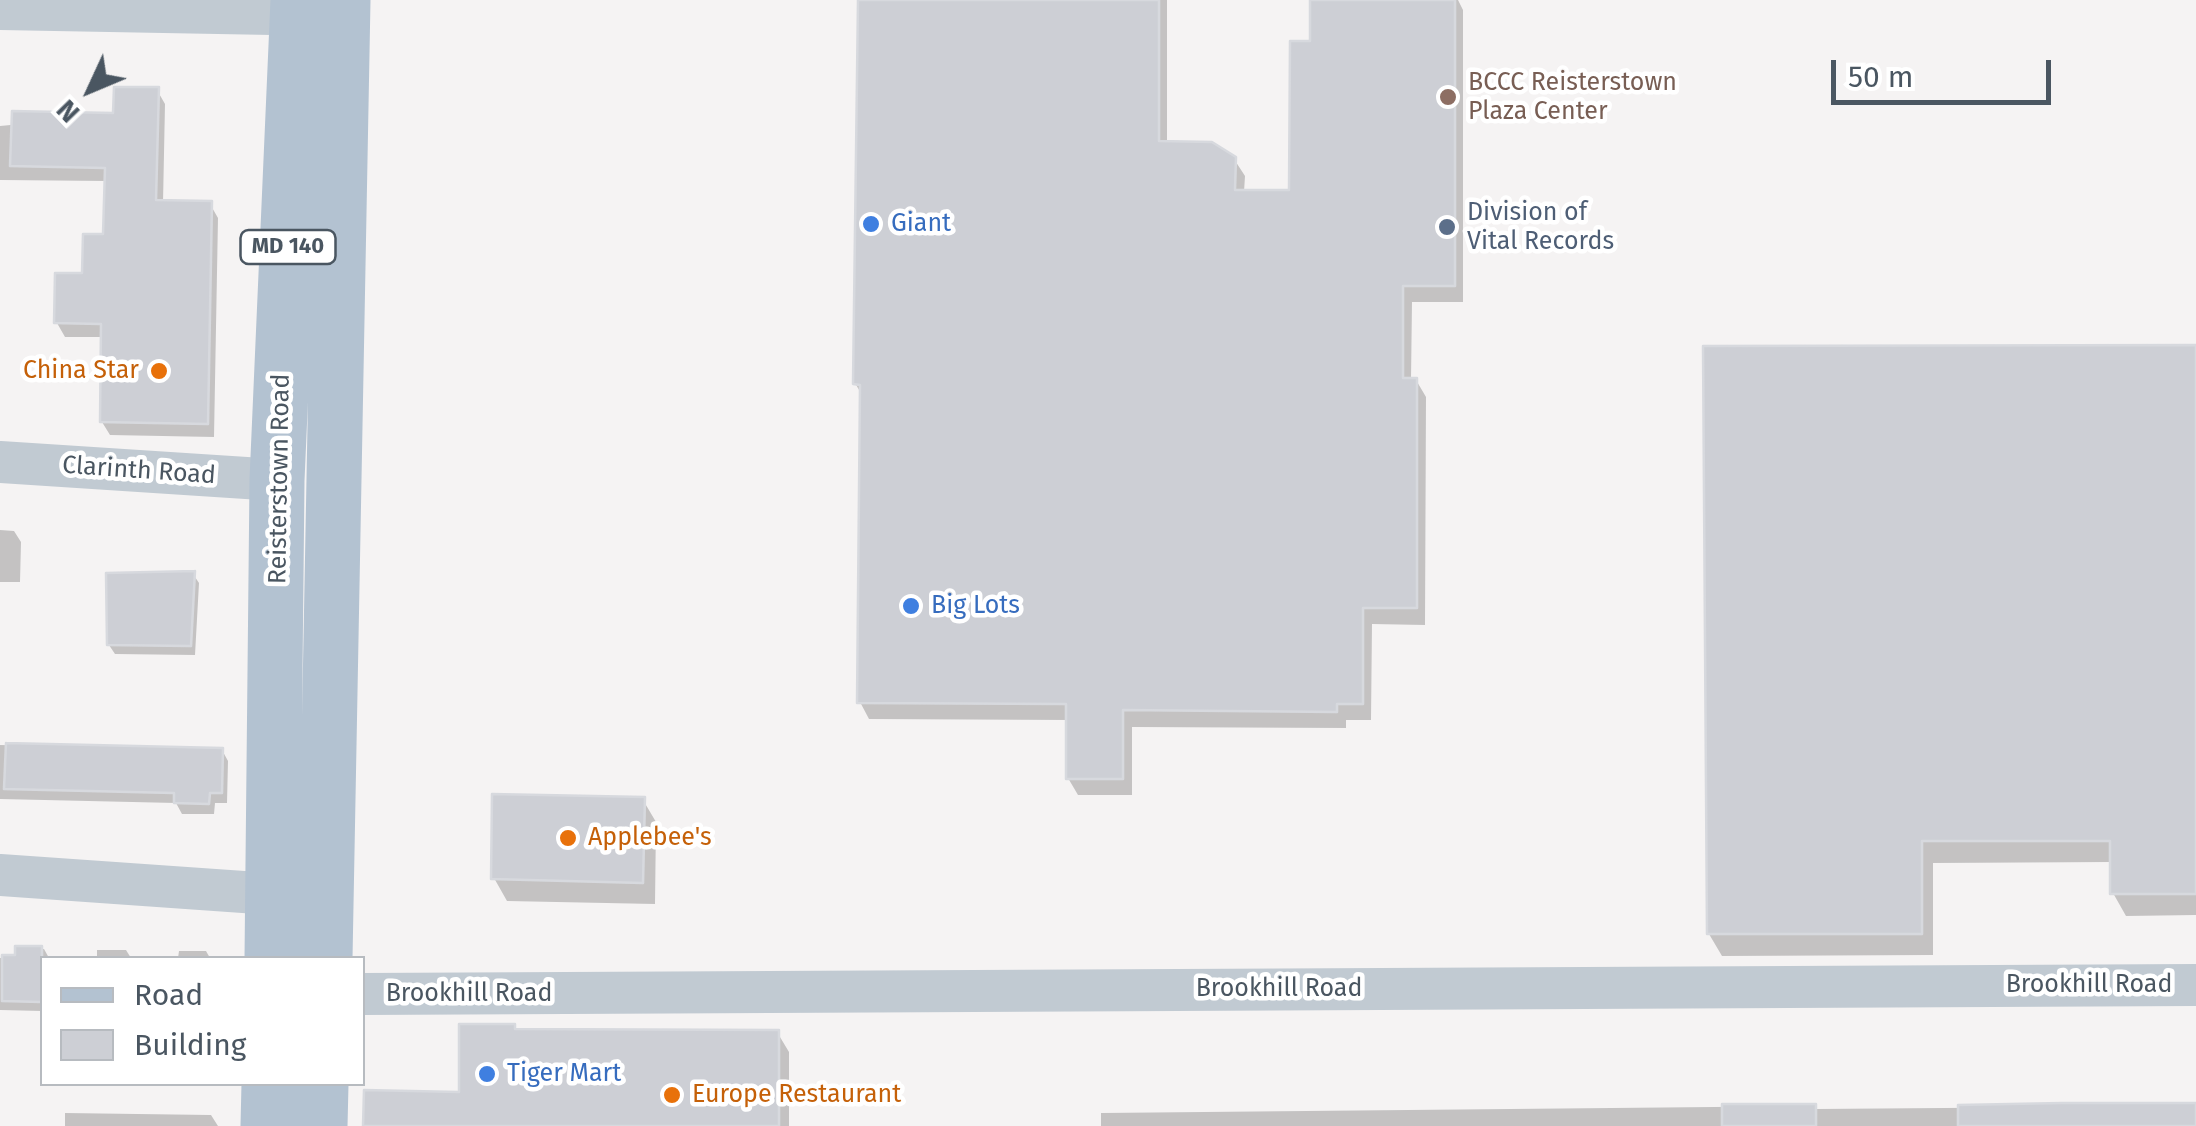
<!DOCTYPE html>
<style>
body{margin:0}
#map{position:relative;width:2196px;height:1126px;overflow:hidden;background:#f5f3f3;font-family:"Fira Sans",sans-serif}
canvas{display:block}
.legend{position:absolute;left:40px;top:956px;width:325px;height:130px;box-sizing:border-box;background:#fff;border:2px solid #b7bbc0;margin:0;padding:12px 18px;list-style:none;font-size:30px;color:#4a5661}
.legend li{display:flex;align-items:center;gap:20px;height:50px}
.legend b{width:50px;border:2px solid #b7bbc0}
.north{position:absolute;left:40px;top:40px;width:100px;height:100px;-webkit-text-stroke:8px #fff;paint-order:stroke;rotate:226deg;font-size:28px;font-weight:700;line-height:40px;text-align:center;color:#4a5661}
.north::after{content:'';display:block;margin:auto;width:35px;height:45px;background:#4a5661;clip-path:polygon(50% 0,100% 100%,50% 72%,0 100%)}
.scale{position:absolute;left:1831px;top:60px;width:220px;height:45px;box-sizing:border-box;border:5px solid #4a5661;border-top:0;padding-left:12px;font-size:30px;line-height:35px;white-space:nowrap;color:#4a5661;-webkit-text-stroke:8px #fff;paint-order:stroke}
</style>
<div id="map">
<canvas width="2196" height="1126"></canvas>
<ul class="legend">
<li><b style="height:12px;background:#b3c2d1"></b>Road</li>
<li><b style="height:28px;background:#cdcfd5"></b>Building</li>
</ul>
<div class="north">N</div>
<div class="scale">50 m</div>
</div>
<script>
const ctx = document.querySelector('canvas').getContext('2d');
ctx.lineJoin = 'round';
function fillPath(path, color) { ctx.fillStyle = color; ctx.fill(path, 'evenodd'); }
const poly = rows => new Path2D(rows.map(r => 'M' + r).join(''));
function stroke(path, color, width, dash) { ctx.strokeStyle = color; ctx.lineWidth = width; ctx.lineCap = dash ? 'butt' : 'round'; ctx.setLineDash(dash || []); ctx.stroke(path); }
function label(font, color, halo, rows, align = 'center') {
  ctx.font = font + ' "Fira Sans",sans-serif'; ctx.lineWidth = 9; ctx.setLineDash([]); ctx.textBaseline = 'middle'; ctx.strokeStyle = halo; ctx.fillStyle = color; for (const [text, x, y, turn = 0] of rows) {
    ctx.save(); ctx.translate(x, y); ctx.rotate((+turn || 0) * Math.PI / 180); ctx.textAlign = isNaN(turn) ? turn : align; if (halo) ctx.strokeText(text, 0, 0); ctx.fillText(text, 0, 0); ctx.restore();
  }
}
const shadow = poly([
 [888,0,1167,0,1167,144,1234,159,1245,176,1244,192,1292,192,1313,44,1313,0,1458,0,1463,10,1463,302,1412,302,1411,380,1416,380,1426,397,1425,625,1372,624,1371,720,1346,720,1346,728,1132,727,1132,795,1078,795,1068,778,1069,720,869,719,860,702,862,395,855,383],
 [157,90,165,104,163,203,210,204,218,218,214,437,110,435,102,422,104,337,65,337,57,323,106,236,107,181,0,180,0,126,116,115],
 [2196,348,2196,915,2126,916,2113,893,2113,862,1933,863,1933,955,1722,956,1709,934],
 [0,530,14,531,21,542,20,582,0,582],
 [193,574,199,583,195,655,115,654,109,645],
 [0,745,222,750,228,761,227,803,215,803,214,814,182,814,176,803,0,799],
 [643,800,656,822,655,904,507,901,494,878],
 [17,949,44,949,49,958,42,958,42,1011,0,1010,0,958,17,958],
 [97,950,126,950,131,958,97,958],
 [179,951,206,951,210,958,178,958],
 [516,1031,777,1032,789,1052,789,1126,365,1126,461,1095],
 [1815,1106,1816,1109,2196,1106,2196,1126,1101,1126,1101,1113],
 [65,1113,211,1115,218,1126,65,1126]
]);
const building = poly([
 [858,0,1159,0,1159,141,1212,142,1236,157,1235,190,1289,190,1290,41,1310,41,1310,0,1455,0,1455,286,1403,286,1403,378,1417,378,1417,608,1363,608,1363,704,1337,704,1337,712,1123,710,1123,779,1066,779,1066,704,857,703,860,385,853,384,858,0],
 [114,87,159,87,156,200,212,201,208,424,100,422,101,324,54,323,55,273,82,273,83,234,103,234,105,168,10,166,12,111,113,113,114,87],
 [2196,345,2196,894,2110,894,2110,841,1922,841,1922,934,1707,934,1703,346,2196,345],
 [195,571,191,646,107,645,106,573,195,571],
 [6,743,223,748,222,793,210,793,209,804,174,803,174,793,4,789,6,743],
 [492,794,645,797,643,883,491,879,492,794],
 [15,946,42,946,42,1002,2,1001,2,955,15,955,15,946],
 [459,1024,515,1024,515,1029,779,1030,779,1126,363,1126,364,1090,459,1092,459,1024],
 [2062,1103,2196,1103,2196,1126,1958,1126,1958,1105,2062,1103],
 [1722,1104,1816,1104,1816,1126,1722,1126,1722,1104]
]);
const minor = poly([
 [0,9,327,15],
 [0,462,277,480],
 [0,875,272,894],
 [362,994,2196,985]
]);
const major = poly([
 [272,958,277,480,298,0],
 [325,958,343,0],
 [268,1126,269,1084],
 [320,1126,321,1084]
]);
const markers = [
 [1448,97,10,"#8d6e63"],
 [871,224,10,"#3f7fe0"],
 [1447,227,10,"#5c6f8a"],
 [159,371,10,"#e8710a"],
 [911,606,10,"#3f7fe0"],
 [568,838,10,"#e8710a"],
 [487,1074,10,"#3f7fe0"],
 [672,1095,10,"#e8710a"]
];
const shields = [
 [288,247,95]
];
const shieldNames = [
 ["MD 140",288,247]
];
const educationNames = [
 ["BCCC Reisterstown",1468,83],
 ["Plaza Center",1468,112]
];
const serviceNames = [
 ["Division of",1467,213],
 ["Vital Records",1467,242]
];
const shopNames = [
 ["Giant",891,224],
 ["Big Lots",931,606],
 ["Tiger Mart",507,1074]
];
const foodNames = [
 ["China Star",139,371,"right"],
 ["Applebee's",588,838],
 ["Europe Restaurant",692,1095]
];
const streetNames = [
 ["Clarinth Road",139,471,4],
 ["Reisterstown Road",280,479,-89],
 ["Brookhill Road",2089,985],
 ["Brookhill Road",1279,989],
 ["Brookhill Road",469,994]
];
fillPath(shadow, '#0003');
fillPath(building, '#cdcfd5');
stroke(building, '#d7d9de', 2.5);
stroke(minor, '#c1cad2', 42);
stroke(major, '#b3c2d1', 55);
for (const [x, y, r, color] of markers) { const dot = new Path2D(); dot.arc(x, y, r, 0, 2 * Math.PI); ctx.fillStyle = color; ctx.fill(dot); stroke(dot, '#fff', 4); }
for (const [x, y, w] of shields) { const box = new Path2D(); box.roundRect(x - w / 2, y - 17, w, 34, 8); ctx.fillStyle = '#fff'; ctx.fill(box); stroke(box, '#4a5661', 2.5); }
label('bold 22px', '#4a5661', null, shieldNames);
label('25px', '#785e54', '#fff', educationNames, 'left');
label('25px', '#4e5e75', '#fff', serviceNames, 'left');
label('25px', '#366cbe', '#fff', shopNames, 'left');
label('25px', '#c56008', '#fff', foodNames, 'left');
label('25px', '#4a5661', '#fff', streetNames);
</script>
